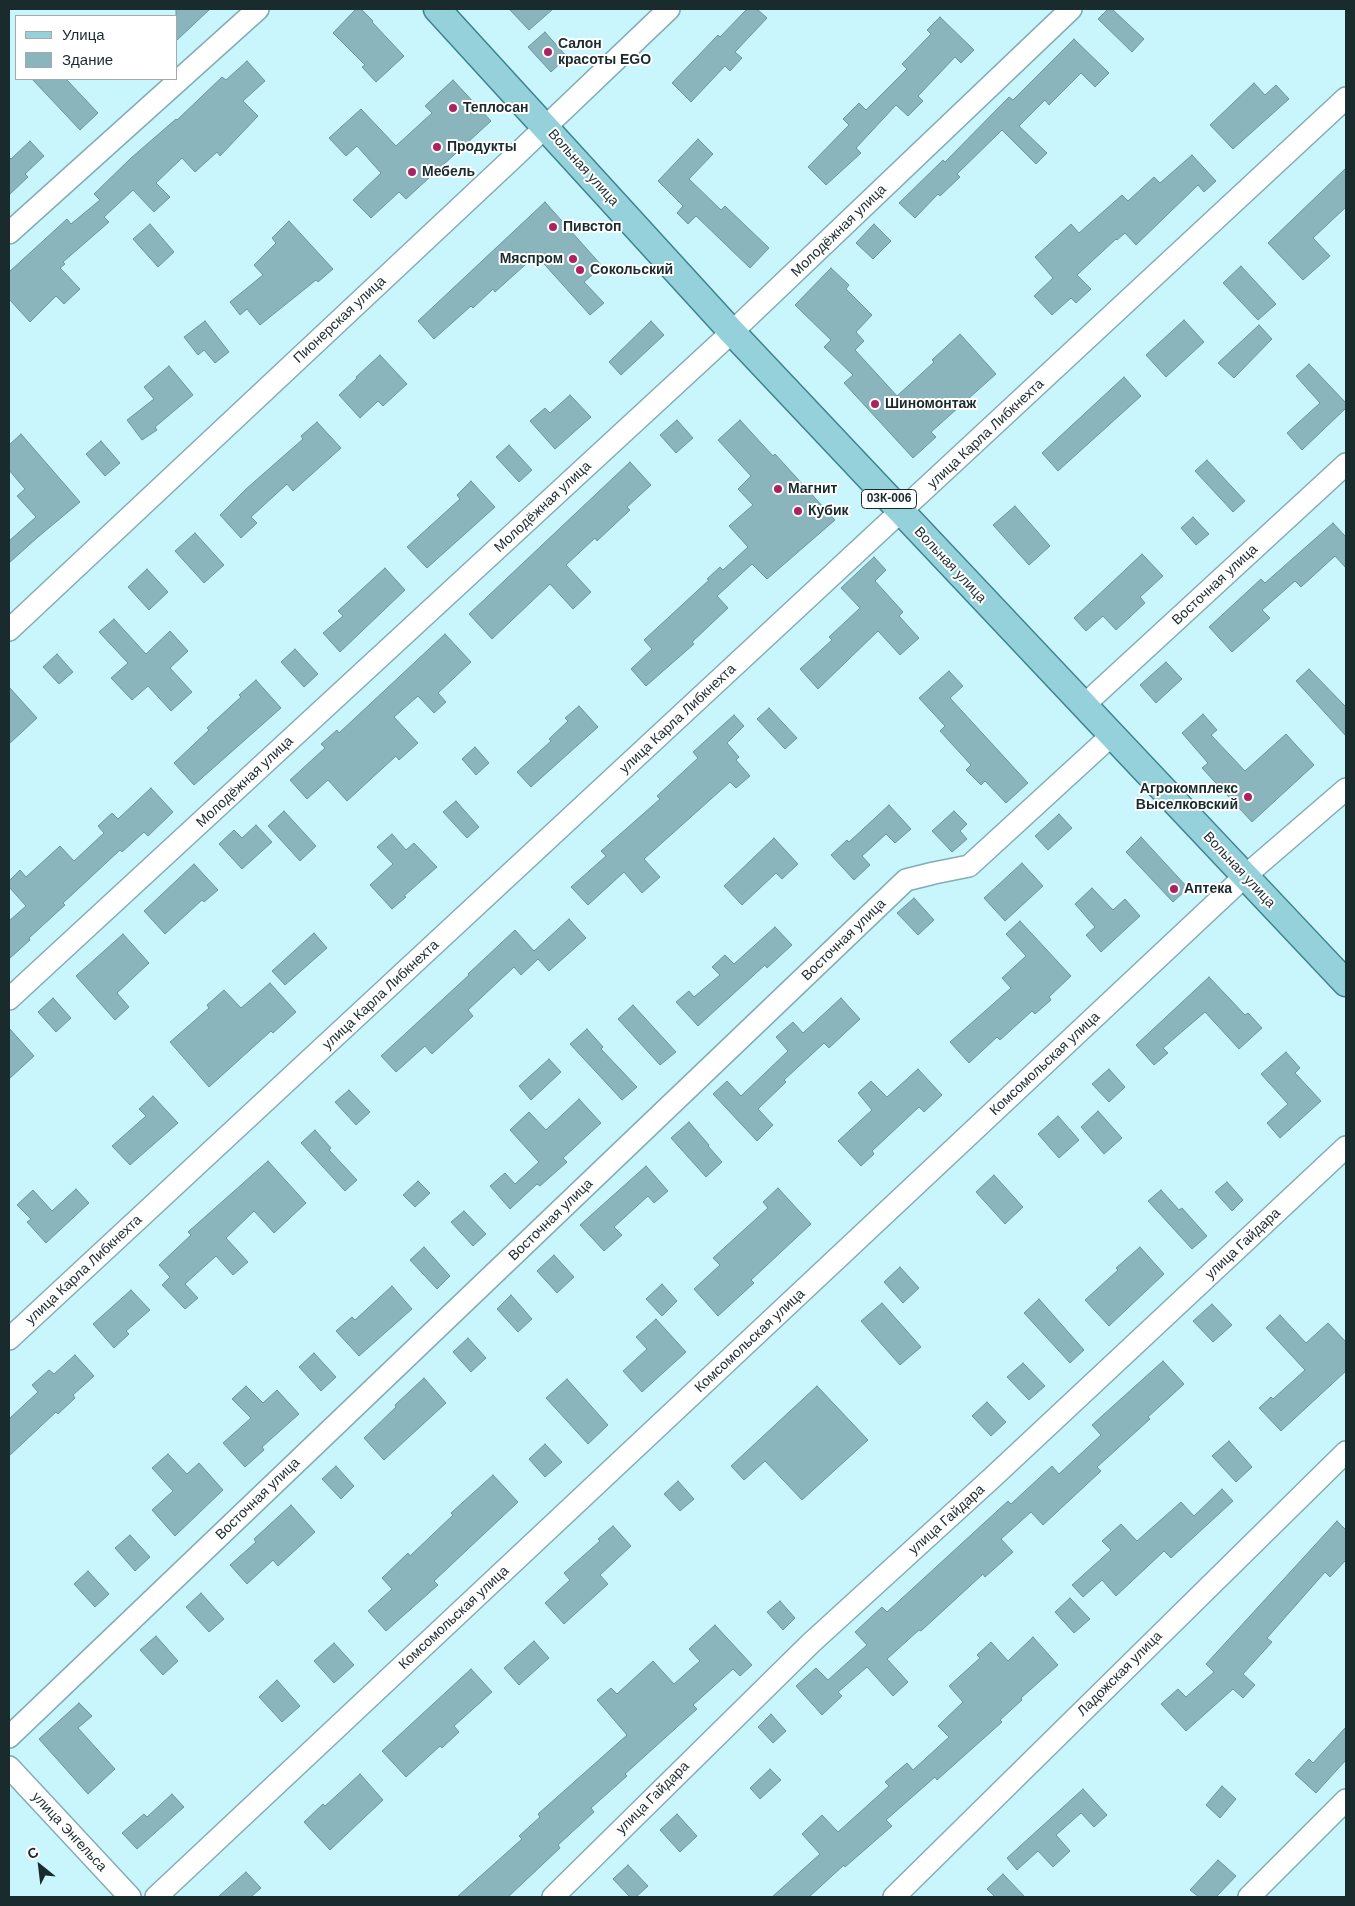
<!DOCTYPE html>
<meta charset="utf-8">
<style>
body{margin:0}
#map{position:relative;width:1355px;height:1906px;overflow:hidden;background:#c9f5fd;font-family:Arial,sans-serif}
canvas{display:block}
.frame{position:absolute;inset:0;border:10px solid #1a2b2e;pointer-events:none}
.legend{position:absolute;left:15px;top:15px;width:162px;height:65px;box-sizing:border-box;background:#fff;border:1px solid #a3aaab;margin:0;padding:6px 9px;list-style:none;font-size:15px;color:#1a2b2e}
.legend li{display:flex;align-items:center;gap:10px;height:25px}
.legend b{width:25px;border:1px solid #a3aaab}
.north{position:absolute;left:15px;top:1841px;width:50px;height:50px;-webkit-text-stroke:4px #fff;paint-order:stroke;rotate:331deg;font-size:14px;font-weight:700;line-height:20px;text-align:center;color:#1a2b2e}
.north::after{content:'';display:block;margin:auto;width:18px;height:22px;background:#1a2b2e;clip-path:polygon(50% 0,100% 100%,50% 72%,0 100%)}
</style>
<div id="map">
<canvas width="1355" height="1906"></canvas>
<div class="frame"></div>
<ul class="legend">
<li><b style="height:6px;background:#95d1da"></b>Улица</li>
<li><b style="height:14px;background:#8ab5bc"></b>Здание</li>
</ul>
<div class="north">С</div>
</div>
<script>
const ctx = document.querySelector('canvas').getContext('2d');
ctx.lineJoin = 'round';
function fillPath(path, color) { ctx.fillStyle = color; ctx.fill(path, 'evenodd'); }
const poly = rows => new Path2D(rows.map(r => 'M' + r).join(''));
function stroke(path, color, width, dash) { ctx.strokeStyle = color; ctx.lineWidth = width; ctx.lineCap = dash ? 'butt' : 'round'; ctx.setLineDash(dash || []); ctx.stroke(path); }
function label(font, color, halo, rows, align = 'center') {
  ctx.font = font + ' Arial,sans-serif'; ctx.lineWidth = 4; ctx.setLineDash([]); ctx.textBaseline = 'middle'; ctx.strokeStyle = halo; ctx.fillStyle = color; for (const [text, x, y, turn = 0] of rows) {
    ctx.save(); ctx.translate(x, y); ctx.rotate((+turn || 0) * Math.PI / 180); ctx.textAlign = isNaN(turn) ? turn : align; if (halo) ctx.strokeText(text, 0, 0); ctx.fillText(text, 0, 0); ctx.restore();
  }
}
const building = poly([
 [176,9,210,9,176,41,176,9],
 [356,9,361,9,373,21,372,22,404,56,376,82,362,67,365,65,333,33,356,9],
 [509,9,553,9,529,30,509,9],
 [747,9,757,9,767,18,735,52,742,58,730,71,725,66,691,102,672,83,718,35,720,37,747,9],
 [1108,9,1112,9,1144,39,1132,52,1098,19,1108,9],
 [940,17,974,50,961,63,955,57,918,96,923,101,908,116,896,105,856,148,861,153,826,185,808,167,849,125,843,119,859,103,866,110,907,69,902,64,931,34,927,30,940,17],
 [545,32,567,57,551,72,528,47,545,32],
 [1074,39,1109,73,1095,87,1081,73,1049,105,1045,100,1019,126,1047,153,1036,164,1002,130,957,174,960,177,940,196,938,194,915,218,899,203,943,160,945,162,1009,97,1013,100,1074,39],
 [247,61,265,81,243,101,258,116,220,156,217,152,195,172,182,158,156,183,170,197,154,212,133,190,104,217,109,222,63,262,65,264,60,268,80,289,64,304,56,296,30,322,9,299,9,272,67,219,71,224,100,200,94,194,131,158,176,119,177,120,222,77,226,80,247,61],
 [32,79,66,79,98,113,80,130,32,79],
 [453,80,491,121,406,199,399,192,371,218,353,200,381,173,357,146,346,156,329,138,361,109,396,146,432,113,425,106,453,80],
 [1254,83,1265,95,1276,85,1289,99,1233,149,1210,125,1254,83],
 [698,139,713,154,689,179,721,210,725,206,769,248,750,268,696,216,688,224,677,213,683,206,658,181,698,139],
 [30,141,44,156,25,174,28,177,9,195,9,157,11,159,30,141],
 [1192,155,1216,181,1204,192,1198,185,1136,245,1125,233,1117,240,1116,239,1077,275,1091,289,1076,303,1071,298,1052,315,1034,296,1053,278,1035,257,1071,224,1079,233,1122,195,1128,201,1154,177,1160,183,1192,155],
 [1346,168,1346,207,1313,238,1330,256,1303,280,1268,243,1346,168],
 [545,202,602,266,584,282,604,303,590,315,536,255,495,292,493,289,473,308,471,306,434,339,418,321,545,202],
 [289,221,333,269,318,282,316,280,260,325,247,309,240,315,230,302,263,275,254,265,276,243,272,238,289,221],
 [150,224,174,252,158,267,133,239,150,224],
 [874,224,891,241,873,259,856,243,874,224],
 [1241,266,1276,304,1258,320,1223,283,1241,266],
 [831,268,849,285,846,289,872,315,856,332,864,341,855,350,897,396,934,362,932,360,960,334,996,374,931,432,936,437,913,458,844,383,853,375,824,347,831,340,795,305,831,268],
 [1184,320,1204,342,1166,377,1146,355,1184,320],
 [205,321,229,352,215,363,204,350,198,355,184,337,205,321],
 [651,321,664,335,621,375,609,362,651,321],
 [1259,325,1272,339,1234,378,1218,363,1259,325],
 [380,355,407,384,383,406,378,401,360,418,339,395,357,378,356,377,380,355],
 [1309,364,1346,403,1346,408,1302,450,1287,433,1320,403,1296,376,1309,364],
 [169,366,193,395,155,427,157,430,142,440,127,420,154,399,144,387,169,366],
 [1124,377,1141,396,1058,471,1042,453,1124,377],
 [570,395,591,417,555,449,530,421,545,408,550,413,570,395],
 [677,420,693,438,676,453,660,435,677,420],
 [740,420,773,456,775,454,835,520,767,579,752,564,717,596,728,608,692,642,694,644,646,686,631,669,652,649,644,640,709,580,707,579,720,567,723,570,748,547,729,526,753,505,738,489,751,476,718,440,740,420],
 [317,422,341,448,293,491,287,484,251,517,257,523,241,538,220,515,246,489,303,439,301,436,317,422],
 [21,434,80,502,38,537,9,563,9,541,36,517,17,496,25,489,9,470,9,445,21,434],
 [101,441,120,463,105,476,86,454,101,441],
 [509,445,532,470,519,482,496,457,509,445],
 [1207,460,1245,501,1233,512,1195,471,1207,460],
 [630,462,651,485,627,507,630,510,597,541,595,538,566,565,591,592,573,609,550,584,492,639,469,614,630,462],
 [471,481,495,507,427,568,407,547,460,499,457,495,471,481],
 [1015,506,1050,546,1029,565,993,525,1015,506],
 [1193,517,1209,534,1196,545,1181,528,1193,517],
 [1333,523,1346,537,1346,568,1335,556,1301,587,1295,581,1262,610,1270,618,1232,652,1209,627,1261,579,1265,583,1333,523],
 [195,533,224,565,204,583,175,551,195,533],
 [1142,554,1163,576,1140,597,1145,603,1116,630,1103,616,1086,631,1074,618,1142,554],
 [874,557,886,570,875,581,903,612,899,616,919,638,900,655,878,631,818,689,800,669,832,640,829,637,860,608,841,588,874,557],
 [385,568,405,590,340,652,323,633,343,616,338,611,385,568],
 [147,569,168,592,149,610,128,587,147,569],
 [114,619,146,654,170,631,188,651,170,668,192,692,171,711,148,686,132,700,111,678,128,663,99,632,114,619],
 [445,634,471,662,438,693,446,702,434,713,418,696,394,717,418,743,399,760,396,756,347,801,328,780,307,799,290,780,325,748,321,744,337,730,339,733,445,634],
 [295,649,318,674,304,687,281,662,295,649],
 [57,654,73,672,59,684,43,667,57,654],
 [1166,662,1182,679,1156,703,1140,685,1166,662],
 [1309,669,1346,707,1346,736,1296,681,1309,669],
 [949,671,963,686,950,698,1028,783,1006,803,985,781,981,785,966,770,971,765,940,731,945,726,919,698,949,671],
 [256,680,281,708,194,785,174,763,209,730,207,728,241,697,239,695,256,680],
 [9,687,37,718,9,744,9,687],
 [579,706,598,727,531,787,517,772,551,741,549,739,568,721,565,718,579,706],
 [769,708,797,738,785,749,757,719,769,708],
 [1203,714,1217,730,1211,735,1245,771,1286,734,1314,765,1252,822,1202,768,1208,763,1182,733,1203,714],
 [734,715,744,726,727,743,739,757,736,760,750,776,736,788,730,782,644,859,660,877,642,893,624,872,588,905,571,887,606,856,601,851,660,799,657,796,698,758,693,752,734,715],
 [475,747,489,763,476,775,462,759,475,747],
 [151,788,173,812,148,836,144,832,122,852,120,850,63,903,65,905,29,938,30,940,9,959,9,921,26,906,9,887,9,881,20,870,26,877,60,846,74,861,104,833,98,826,112,813,118,819,151,788],
 [456,801,479,827,467,838,443,812,456,801],
 [889,805,911,829,895,843,886,834,862,856,870,865,854,880,831,855,847,840,849,842,889,805],
 [284,811,316,846,300,861,268,826,284,811],
 [954,811,967,824,960,831,967,839,952,852,932,831,954,811],
 [1059,814,1072,828,1048,850,1035,836,1059,814],
 [256,825,272,842,242,869,219,844,234,830,242,838,256,825],
 [392,834,406,850,414,843,437,867,404,896,406,897,392,909,370,885,393,864,377,847,392,834],
 [1141,837,1188,888,1173,902,1126,852,1141,837],
 [774,838,798,864,782,879,776,873,742,905,724,886,774,838],
 [1022,863,1043,886,1005,921,984,898,1022,863],
 [194,864,218,890,204,902,202,900,165,934,144,911,194,864],
 [1092,888,1113,910,1125,899,1140,916,1101,952,1086,935,1095,927,1075,904,1092,888],
 [914,898,934,920,918,935,897,913,914,898],
 [569,919,586,938,549,971,538,959,521,975,514,967,468,1010,473,1016,432,1054,425,1046,396,1072,381,1056,469,975,468,974,515,930,534,951,569,919],
 [1020,921,1071,976,1049,997,1051,1000,1035,1014,1032,1011,1000,1040,997,1037,969,1063,950,1042,1011,988,1002,978,1026,956,1006,934,1020,921],
 [775,927,792,945,767,968,765,965,698,1026,676,1002,689,991,694,997,720,975,712,967,725,955,734,964,775,927],
 [314,933,327,948,285,985,272,971,314,933],
 [123,934,149,963,117,993,129,1007,115,1020,76,976,123,934],
 [1209,977,1245,1015,1248,1013,1262,1028,1239,1049,1205,1012,1163,1048,1168,1053,1154,1065,1136,1045,1209,977],
 [270,983,296,1012,273,1033,271,1031,209,1087,170,1042,209,1008,207,1005,224,990,241,1008,270,983],
 [53,998,71,1018,56,1032,38,1012,53,998],
 [841,998,860,1019,829,1048,824,1043,784,1080,786,1082,758,1109,773,1125,757,1141,713,1094,727,1081,741,1096,788,1051,776,1037,793,1022,803,1033,841,998],
 [633,1005,676,1052,660,1065,618,1019,633,1005],
 [9,1028,34,1056,9,1079,9,1028],
 [587,1029,603,1047,601,1049,637,1087,622,1100,570,1044,587,1029],
 [1286,1052,1300,1068,1295,1073,1321,1101,1280,1138,1267,1123,1288,1104,1261,1074,1286,1052],
 [549,1059,561,1072,531,1100,519,1086,549,1059],
 [918,1069,942,1095,924,1112,919,1107,872,1151,874,1154,861,1166,838,1141,872,1110,858,1093,871,1081,887,1097,918,1069],
 [1109,1069,1125,1087,1109,1102,1092,1084,1109,1069],
 [349,1090,370,1112,356,1125,335,1102,349,1090],
 [153,1096,178,1123,130,1165,112,1146,146,1116,139,1109,153,1096],
 [579,1099,601,1123,563,1158,567,1162,540,1186,537,1184,510,1209,490,1186,505,1173,515,1184,539,1162,510,1130,529,1112,546,1130,579,1099],
 [1098,1111,1122,1138,1104,1154,1081,1127,1098,1111],
 [1058,1116,1079,1140,1059,1158,1038,1134,1058,1116],
 [689,1122,709,1145,708,1146,722,1162,706,1177,671,1138,689,1122],
 [315,1130,331,1148,329,1150,357,1180,345,1191,301,1143,315,1130],
 [268,1161,306,1203,274,1233,254,1211,226,1238,248,1262,233,1275,216,1256,185,1284,198,1298,185,1309,162,1285,170,1277,159,1265,191,1235,188,1232,268,1161],
 [646,1166,668,1191,654,1203,648,1196,614,1227,622,1235,604,1251,580,1225,646,1166],
 [994,1175,1023,1207,1005,1224,976,1192,994,1175],
 [418,1181,430,1193,415,1207,403,1195,418,1181],
 [1227,1182,1243,1200,1232,1211,1215,1192,1227,1182],
 [778,1188,811,1224,751,1280,754,1283,718,1316,694,1289,720,1265,713,1258,768,1208,763,1202,778,1188],
 [76,1189,89,1203,46,1243,27,1222,31,1219,17,1205,33,1190,52,1211,76,1189],
 [1161,1190,1179,1210,1182,1208,1207,1236,1192,1249,1148,1201,1161,1190],
 [464,1211,486,1234,473,1246,451,1222,464,1211],
 [424,1247,450,1276,437,1289,410,1260,424,1247],
 [1140,1247,1164,1274,1109,1326,1085,1300,1118,1270,1116,1268,1140,1247],
 [554,1255,574,1277,557,1293,537,1271,554,1255],
 [900,1267,919,1288,903,1303,884,1282,900,1267],
 [662,1284,677,1301,662,1316,646,1299,662,1284],
 [392,1286,412,1309,359,1356,336,1331,352,1317,355,1320,392,1286],
 [131,1290,150,1310,126,1331,129,1334,114,1348,93,1324,131,1290],
 [511,1295,532,1319,518,1332,497,1309,511,1295],
 [1039,1299,1084,1350,1070,1363,1024,1313,1039,1299],
 [882,1303,921,1347,900,1365,861,1321,882,1303],
 [1212,1304,1232,1325,1213,1342,1193,1321,1212,1304],
 [1280,1315,1306,1343,1328,1323,1346,1342,1346,1371,1281,1431,1259,1408,1271,1397,1273,1399,1305,1370,1266,1328,1280,1315],
 [656,1319,686,1352,642,1392,623,1371,647,1349,636,1337,656,1319],
 [468,1338,486,1358,471,1372,453,1352,468,1338],
 [314,1353,336,1377,321,1391,299,1367,314,1353],
 [75,1355,94,1376,73,1395,75,1398,58,1414,56,1412,9,1456,9,1419,38,1392,32,1385,49,1370,54,1374,75,1355],
 [1163,1361,1184,1384,1148,1417,1150,1419,1097,1467,1101,1471,1043,1525,1031,1512,1001,1539,1013,1552,985,1577,983,1574,921,1631,919,1630,887,1659,908,1682,893,1696,867,1667,838,1692,842,1696,822,1715,796,1686,816,1668,828,1680,867,1645,855,1632,882,1607,887,1612,1008,1501,1011,1504,1052,1466,1059,1474,1101,1435,1092,1425,1163,1361],
 [1023,1363,1045,1386,1029,1400,1007,1377,1023,1363],
 [424,1378,446,1403,384,1460,364,1438,396,1407,395,1405,424,1378],
 [567,1379,608,1425,588,1444,546,1398,567,1379],
 [246,1386,263,1403,277,1390,299,1414,262,1447,264,1450,245,1467,223,1443,251,1418,232,1399,246,1386],
 [817,1386,868,1440,802,1500,765,1461,744,1480,731,1466,817,1386],
 [987,1402,1006,1422,991,1436,972,1416,987,1402],
 [1229,1441,1252,1467,1236,1482,1212,1456,1229,1441],
 [545,1444,562,1462,545,1477,529,1459,545,1444],
 [168,1454,187,1474,199,1463,223,1490,175,1536,152,1510,173,1491,152,1468,168,1454],
 [336,1466,354,1486,341,1499,322,1479,336,1466],
 [493,1475,518,1502,434,1581,438,1585,386,1631,368,1611,392,1589,382,1578,408,1553,410,1556,453,1515,451,1513,493,1475],
 [678,1481,694,1499,680,1511,664,1494,678,1481],
 [1222,1489,1233,1501,1171,1558,1164,1551,1116,1596,1102,1580,1083,1597,1072,1585,1111,1550,1102,1541,1121,1524,1137,1541,1181,1502,1194,1516,1222,1489],
 [291,1505,315,1532,278,1566,273,1560,247,1584,230,1565,256,1542,254,1539,291,1505],
 [1337,1521,1346,1530,1346,1560,1330,1577,1325,1572,1267,1638,1272,1642,1243,1674,1255,1685,1243,1698,1233,1689,1186,1731,1161,1704,1178,1689,1186,1697,1214,1672,1206,1664,1337,1521],
 [613,1526,631,1546,600,1575,608,1584,564,1624,545,1603,570,1580,564,1573,600,1541,598,1539,613,1526],
 [130,1535,150,1557,135,1571,115,1548,130,1535],
 [88,1571,109,1594,95,1607,74,1584,88,1571],
 [201,1593,224,1619,209,1632,186,1607,201,1593],
 [1070,1598,1090,1619,1074,1633,1055,1612,1070,1598],
 [780,1601,795,1618,783,1630,767,1612,780,1601],
 [715,1625,752,1665,740,1676,733,1669,693,1705,697,1709,625,1774,627,1776,591,1808,594,1812,558,1845,560,1848,508,1897,457,1897,522,1839,519,1836,540,1817,538,1814,627,1735,597,1700,611,1688,617,1694,653,1661,674,1684,700,1661,689,1649,715,1625],
 [156,1636,178,1661,163,1675,140,1650,156,1636],
 [1033,1637,1058,1665,1021,1698,1022,1700,1000,1720,1002,1722,937,1780,935,1777,886,1820,892,1826,845,1867,844,1865,809,1897,772,1897,820,1854,802,1834,822,1815,838,1832,889,1786,885,1782,907,1763,913,1770,949,1737,938,1726,963,1702,949,1686,980,1658,977,1655,991,1642,1008,1661,1033,1637],
 [534,1641,549,1658,519,1685,504,1668,534,1641],
 [334,1643,354,1665,334,1683,314,1661,334,1643],
 [471,1669,492,1692,454,1726,459,1732,442,1748,440,1746,406,1777,382,1751,471,1669],
 [277,1680,300,1706,282,1722,259,1697,277,1680],
 [79,1703,92,1716,78,1728,115,1769,88,1794,39,1739,79,1703],
 [771,1714,786,1731,773,1743,758,1727,771,1714],
 [1346,1727,1346,1760,1316,1793,1295,1774,1309,1759,1313,1763,1346,1727],
 [770,1769,781,1780,760,1799,750,1788,770,1769],
 [360,1774,383,1800,330,1850,304,1822,323,1804,325,1806,360,1774],
 [1222,1786,1236,1799,1220,1818,1206,1805,1222,1786],
 [1083,1789,1107,1815,1094,1827,1081,1813,1056,1835,1070,1851,1053,1867,1038,1851,1017,1870,1007,1858,1083,1789],
 [172,1794,184,1807,137,1849,122,1833,144,1814,147,1817,172,1794],
 [677,1814,697,1836,680,1852,660,1830,677,1814],
 [1218,1860,1236,1876,1216,1897,1199,1897,1190,1890,1218,1860],
 [628,1865,648,1886,636,1897,630,1897,613,1879,628,1865],
 [246,1872,261,1888,251,1897,218,1897,246,1872],
 [1003,1874,1025,1897,995,1897,987,1889,1003,1874]
]);
const minor = poly([
 [9,233,258,9],
 [9,630,515,156,669,9],
 [1083,706,1346,464],
 [9,999,732,332,1071,9],
 [9,1339,1346,98],
 [9,1737,906,880,934,873,969,866,1112,735],
 [9,1767,130,1897],
 [156,1897,1245,876,1346,789],
 [553,1897,811,1643,993,1477,1346,1147],
 [894,1897,1346,1452],
 [1249,1897,1346,1800]
]);
const major = poly([
 [437,9,732,332,1346,983]
]);
const markers = [
 [548,52,5,"#ac2162"],
 [453,108,5,"#ac2162"],
 [437,147,5,"#ac2162"],
 [412,172,5,"#ac2162"],
 [553,227,5,"#ac2162"],
 [573,259,5,"#ac2162"],
 [580,270,5,"#ac2162"],
 [875,404,5,"#ac2162"],
 [778,489,5,"#ac2162"],
 [798,511,5,"#ac2162"],
 [1248,797,5,"#ac2162"],
 [1174,889,5,"#ac2162"]
];
const shields = [
 [889,499,55]
];
const shieldNames = [
 ["03К-006",889,499]
];
const poiNames = [
 ["Салон",558,44],
 ["красоты EGO",558,60],
 ["Теплосан",463,108],
 ["Продукты",447,147],
 ["Мебель",422,172],
 ["Пивстоп",563,227],
 ["Мяспром",563,259,"right"],
 ["Сокольский",590,270],
 ["Шиномонтаж",885,404],
 ["Магнит",788,489],
 ["Кубик",808,511],
 ["Агрокомплекс",1238,789,"right"],
 ["Выселковский",1238,805,"right"],
 ["Аптека",1184,889]
];
const streetNames = [
 ["Вольная улица",583,168,48],
 ["Молодёжная улица",839,231,-44],
 ["Пионерская улица",340,320,-43],
 ["улица Карла Либкнехта",986,434,-43],
 ["Молодёжная улица",543,507,-43],
 ["Вольная улица",950,565,47],
 ["Восточная улица",1215,585,-43],
 ["улица Карла Либкнехта",678,719,-43],
 ["Молодёжная улица",245,782,-43],
 ["Вольная улица",1239,870,47],
 ["Восточная улица",844,940,-44],
 ["улица Карла Либкнехта",381,995,-43],
 ["Комсомольская улица",1045,1064,-43],
 ["Восточная улица",551,1220,-44],
 ["улица Гайдара",1243,1244,-43],
 ["улица Карла Либкнехта",84,1270,-43],
 ["Комсомольская улица",750,1341,-43],
 ["Восточная улица",258,1499,-44],
 ["улица Гайдара",947,1520,-42],
 ["Комсомольская улица",454,1618,-43],
 ["Ладожская улица",1120,1674,-45],
 ["улица Гайдара",653,1798,-45],
 ["улица Энгельса",69,1832,47]
];
fillPath(building, '#8ab5bc');
stroke(building, '#6b959b', 1);
stroke(minor, '#83adb4', 24);
stroke(major, '#3c838e', 29);
stroke(minor, '#fff', 21);
stroke(major, '#95d1da', 26);
for (const [x, y, r, color] of markers) { const dot = new Path2D(); dot.arc(x, y, r, 0, 2 * Math.PI); ctx.fillStyle = color; ctx.fill(dot); stroke(dot, '#fff', 2); }
for (const [x, y, w] of shields) { const box = new Path2D(); box.roundRect(x - w / 2, y - 9.5, w, 19, 4); ctx.fillStyle = '#fff'; ctx.fill(box); stroke(box, '#1a2b2e', 1); }
label('bold 12px', '#1a2b2e', null, shieldNames);
label('bold 14px', '#1a2b2e', '#fff', poiNames, 'left');
label('14px', '#1a2b2e', '#fff', streetNames);
</script>
